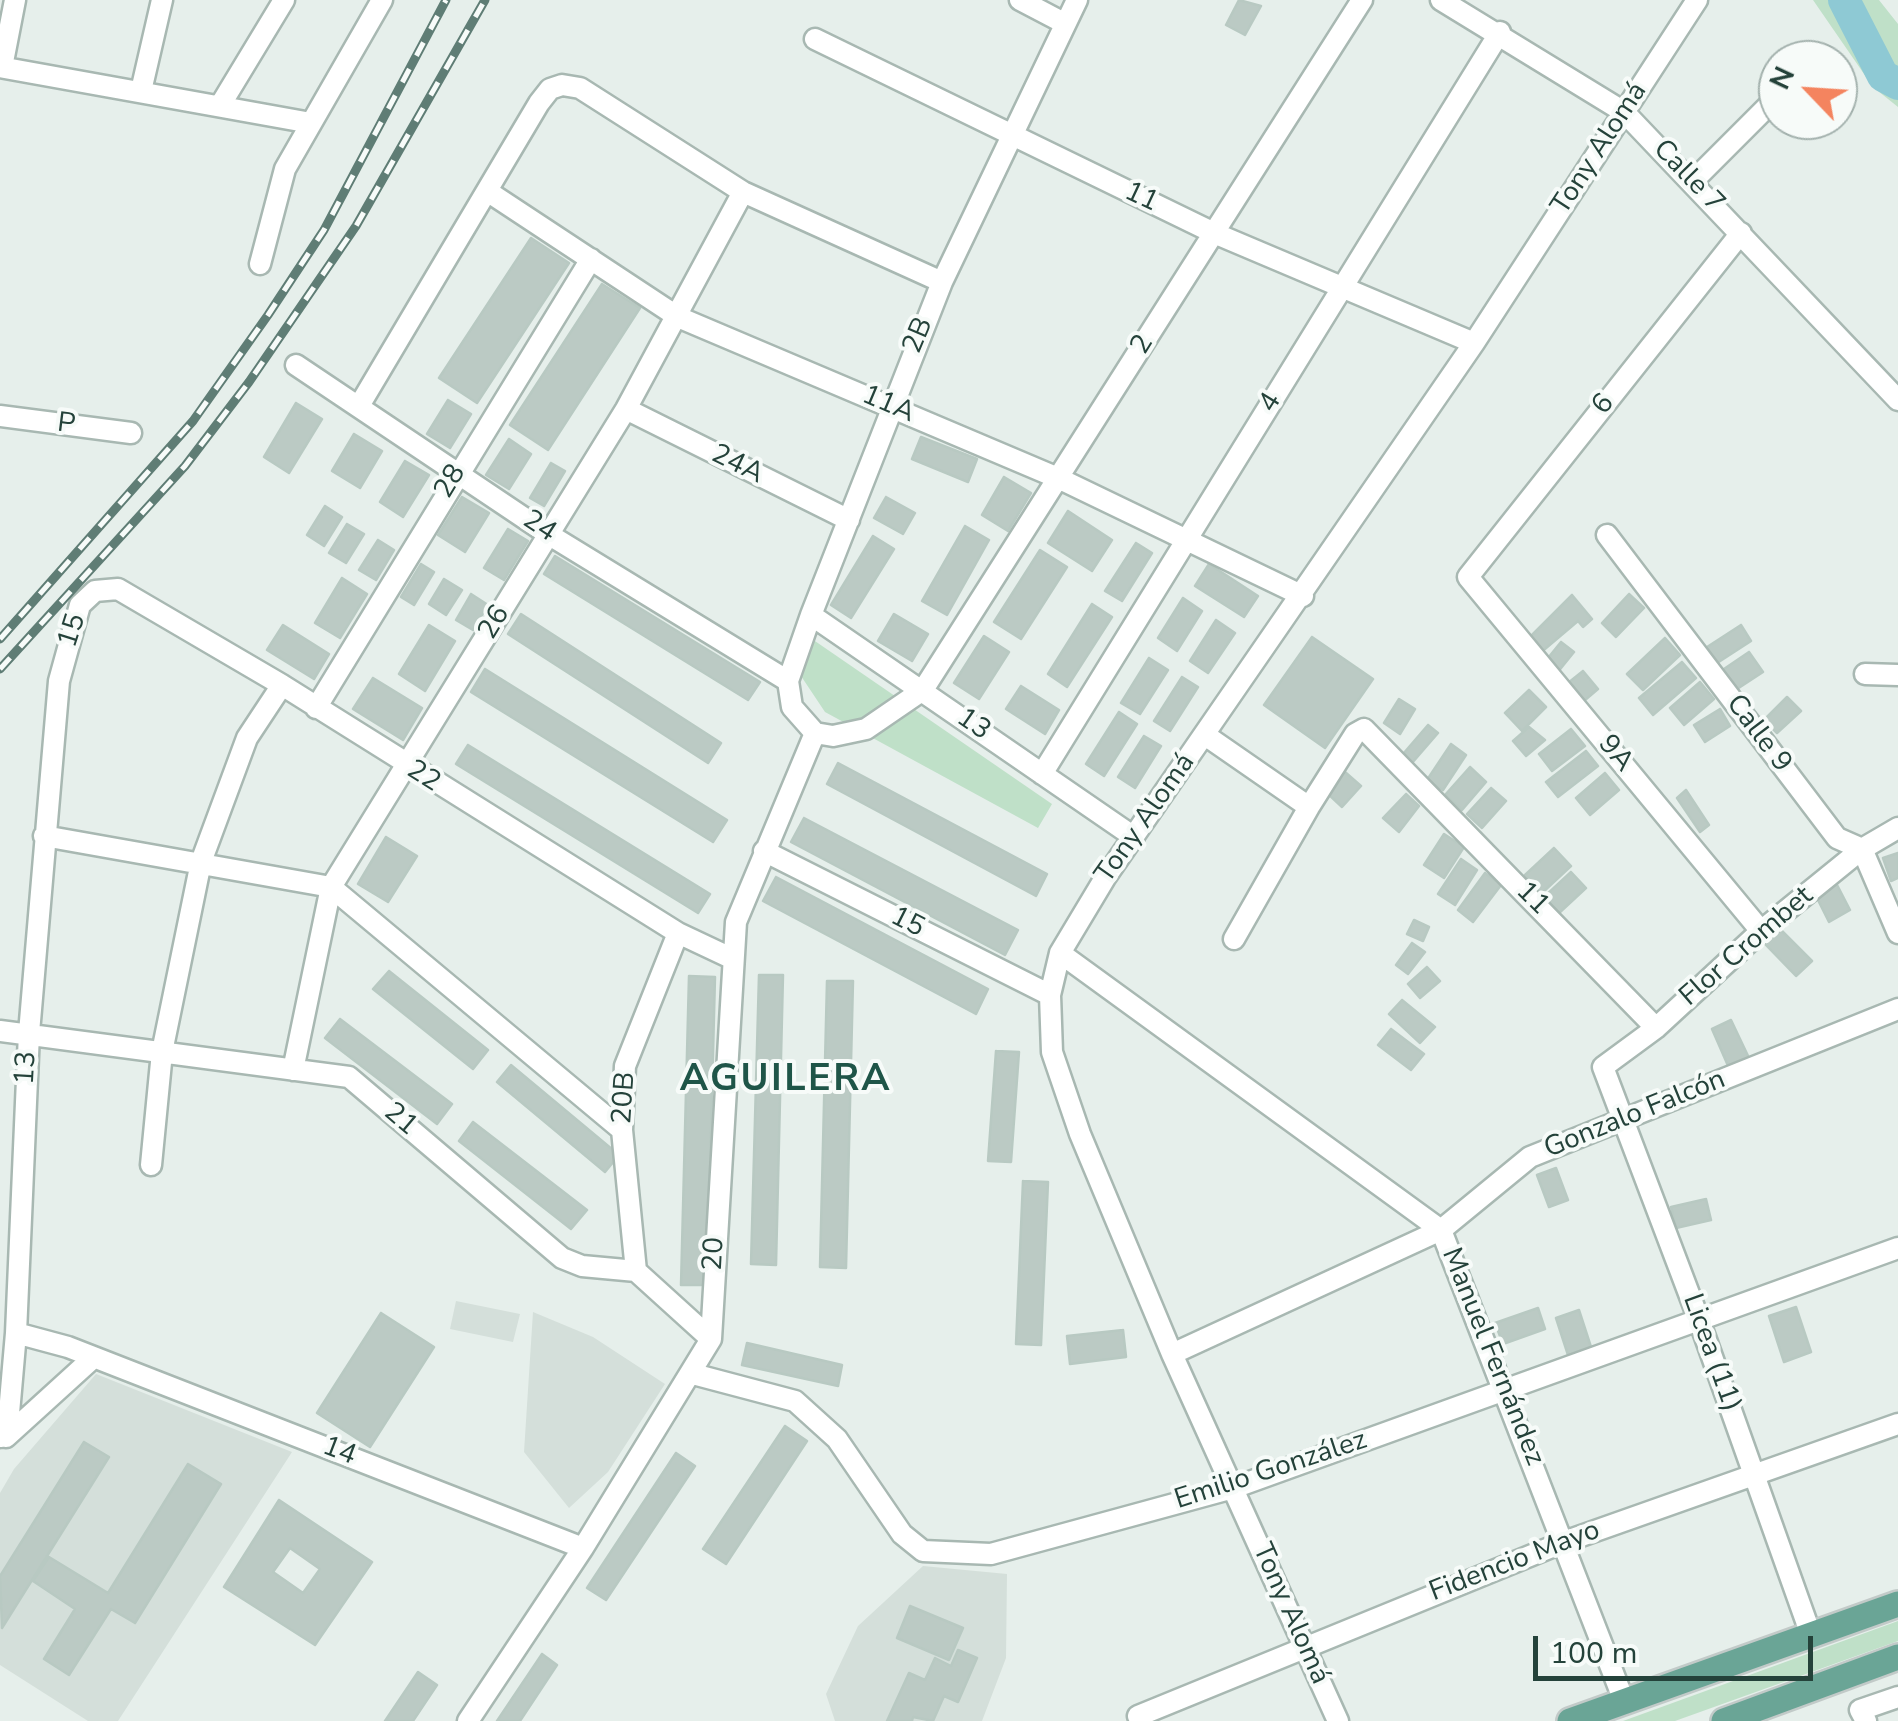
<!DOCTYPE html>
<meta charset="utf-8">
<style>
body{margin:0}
#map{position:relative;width:1898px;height:1721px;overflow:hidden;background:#e6efeb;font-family:"Nunito Sans",sans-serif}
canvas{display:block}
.north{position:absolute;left:1758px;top:40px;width:100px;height:100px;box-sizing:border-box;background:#f7fbf9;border:2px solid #a3b1ad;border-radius:50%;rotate:295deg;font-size:28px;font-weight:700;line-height:40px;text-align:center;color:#24423a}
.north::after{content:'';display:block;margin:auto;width:35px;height:45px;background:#f4845f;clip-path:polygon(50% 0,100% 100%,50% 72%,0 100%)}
.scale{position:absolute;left:1533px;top:1636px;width:280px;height:45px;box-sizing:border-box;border:5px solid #24423a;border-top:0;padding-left:12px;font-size:30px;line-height:35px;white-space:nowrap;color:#24423a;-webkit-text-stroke:8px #f7fbf9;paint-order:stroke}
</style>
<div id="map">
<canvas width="1898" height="1721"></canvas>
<div class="north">N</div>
<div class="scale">100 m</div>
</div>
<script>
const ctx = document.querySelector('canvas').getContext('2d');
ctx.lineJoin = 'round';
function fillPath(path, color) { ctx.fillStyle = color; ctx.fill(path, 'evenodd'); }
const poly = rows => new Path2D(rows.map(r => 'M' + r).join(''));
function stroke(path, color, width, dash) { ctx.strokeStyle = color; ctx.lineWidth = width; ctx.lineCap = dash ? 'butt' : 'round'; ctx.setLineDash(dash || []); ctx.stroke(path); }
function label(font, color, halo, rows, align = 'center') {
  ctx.font = font + ' "Nunito Sans",sans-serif'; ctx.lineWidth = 8; ctx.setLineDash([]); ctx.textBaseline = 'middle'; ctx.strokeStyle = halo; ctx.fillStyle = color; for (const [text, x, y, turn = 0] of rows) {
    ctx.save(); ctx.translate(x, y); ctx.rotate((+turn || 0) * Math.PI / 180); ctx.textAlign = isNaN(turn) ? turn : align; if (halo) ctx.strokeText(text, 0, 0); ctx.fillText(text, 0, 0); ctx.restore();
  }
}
const built = poly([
 [456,1301,520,1314,513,1342,450,1329],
 [533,1312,593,1337,665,1384,608,1472,569,1508,524,1452],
 [96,1374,292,1452,118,1721,88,1721,0,1665,0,1493,14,1469],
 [923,1566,1007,1574,1006,1658,982,1721,835,1721,826,1694,858,1626]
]);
const green = poly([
 [1813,0,1879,0,1898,24,1898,107,1873,87],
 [812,639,1052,804,1038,828,825,712,801,676],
 [1898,1621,1898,1641,1675,1721,1623,1721]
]);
const river = poly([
 [1844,0,1883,76,1898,84]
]);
const building = poly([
 [1239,0,1261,6,1245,35,1226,25,1239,0],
 [531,238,569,263,477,403,439,378,531,238],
 [602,284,640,308,548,450,510,425,602,284],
 [448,400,471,414,450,448,427,434,448,400],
 [296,403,322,419,289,473,264,457,296,403],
 [354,434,382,451,360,488,332,471,354,434],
 [921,437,977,459,968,482,912,459,921,437],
 [509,439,531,454,509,489,486,475,509,439],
 [405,461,429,475,403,517,380,502,405,461],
 [551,463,565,471,544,506,530,498,551,463],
 [1004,477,1031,493,1008,531,982,515,1004,477],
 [462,497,489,513,465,552,438,535,462,497],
 [886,497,915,513,903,534,874,518,886,497],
 [325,506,342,517,324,546,307,535,325,506],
 [1068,511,1112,540,1092,571,1048,543,1068,511],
 [347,524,364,534,346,563,329,553,347,524],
 [965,526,989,540,947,615,922,601,965,526],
 [508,529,528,541,504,580,484,568,508,529],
 [873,536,894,549,851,618,831,605,873,536],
 [378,540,394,550,376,580,359,570,378,540],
 [1136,543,1152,553,1122,601,1105,591,1136,543],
 [1040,550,1067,567,1021,639,994,622,1040,550],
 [555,556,760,682,748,700,544,574,555,556],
 [421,564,434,572,414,605,401,597,421,564],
 [1209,564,1258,596,1244,617,1195,586,1209,564],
 [342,578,367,594,340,638,315,623,342,578],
 [444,579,462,590,446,615,429,604,444,579],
 [471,594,488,605,473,630,456,620,471,594],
 [1629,594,1644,608,1616,637,1602,623,1629,594],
 [1572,595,1592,619,1583,627,1578,621,1539,654,1527,640,1572,595],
 [1183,598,1202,611,1177,651,1158,638,1183,598],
 [1092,604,1112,617,1067,687,1048,674,1092,604],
 [521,614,721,743,708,763,508,634,521,614],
 [894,614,928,634,912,661,878,641,894,614],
 [1216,620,1235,633,1208,673,1190,661,1216,620],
 [283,625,329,654,314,679,267,650,283,625],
 [429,625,455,641,425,691,399,674,429,625],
 [1741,625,1751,641,1714,665,1704,649,1741,625],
 [984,636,1009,652,979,699,954,683,984,636],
 [1312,637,1373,679,1325,748,1264,705,1312,637],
 [1665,638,1680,655,1643,690,1627,674,1665,638],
 [1561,642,1574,652,1557,673,1544,663,1561,642],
 [1749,652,1763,672,1734,691,1721,671,1749,652],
 [1149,658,1168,670,1140,714,1121,703,1149,658],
 [1682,662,1696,678,1653,715,1639,698,1682,662],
 [485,669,727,820,713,842,471,692,485,669],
 [1583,671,1598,689,1578,706,1563,687,1583,671],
 [1182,677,1198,687,1170,731,1154,721,1182,677],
 [373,678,422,708,403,740,353,709,373,678],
 [1700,682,1714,699,1684,725,1670,708,1700,682],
 [1021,686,1059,710,1045,734,1006,709,1021,686],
 [1529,690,1546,707,1522,731,1505,713,1529,690],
 [1787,697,1801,711,1777,733,1764,720,1787,697],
 [1399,699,1415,709,1400,734,1384,723,1399,699],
 [1720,709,1730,726,1705,742,1694,725,1720,709],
 [1119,712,1137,724,1104,776,1086,764,1119,712],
 [1428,725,1438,733,1412,763,1403,754,1428,725],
 [1529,727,1545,740,1526,756,1513,741,1529,727],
 [1571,729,1585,746,1552,771,1539,754,1571,729],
 [1144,736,1161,746,1135,788,1118,777,1144,736],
 [1451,744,1466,755,1443,790,1427,780,1451,744],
 [468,745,710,894,698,913,456,764,468,745],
 [1586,751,1598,766,1558,797,1546,782,1586,751],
 [838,763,1047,874,1036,896,827,784,838,763],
 [1470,767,1486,782,1462,810,1445,795,1470,767],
 [1345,772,1361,786,1342,807,1326,792,1345,772],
 [1605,773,1619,790,1590,815,1576,798,1605,773],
 [1491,788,1506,801,1482,828,1467,814,1491,788],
 [1686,790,1709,825,1700,832,1677,798,1686,790],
 [1406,794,1419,806,1399,832,1383,818,1406,794],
 [804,818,1018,930,1005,955,791,842,804,818],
 [1444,834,1464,847,1444,878,1424,865,1444,834],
 [386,837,417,856,388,902,358,884,386,837],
 [1554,848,1571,866,1542,893,1525,875,1554,848],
 [1898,853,1898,878,1891,881,1883,858,1898,853],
 [1461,859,1477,870,1455,905,1438,894,1461,859],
 [1571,872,1586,888,1558,914,1543,898,1571,872],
 [1485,873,1501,885,1473,922,1458,910,1485,873],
 [776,877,988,989,976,1014,763,901,776,877],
 [1835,881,1850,910,1829,922,1814,892,1835,881],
 [1414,920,1429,927,1423,941,1407,934,1414,920],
 [1780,929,1812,961,1796,976,1765,944,1780,929],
 [1412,943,1425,952,1408,974,1396,965,1412,943],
 [1427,967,1440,981,1420,998,1408,984,1427,967],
 [389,971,488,1050,473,1069,373,989,389,971],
 [759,975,783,975,776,1265,751,1264,759,975],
 [689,976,715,977,707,1285,681,1285,689,976],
 [827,981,853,981,846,1268,820,1267,827,981],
 [1402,1000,1435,1027,1420,1043,1389,1014,1402,1000],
 [340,1019,452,1104,437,1124,325,1038,340,1019],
 [1731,1020,1749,1058,1729,1068,1712,1029,1731,1020],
 [1391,1029,1424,1054,1411,1070,1378,1045,1391,1029],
 [996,1051,1019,1052,1011,1162,988,1161,996,1051],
 [511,1065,619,1155,605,1172,497,1082,511,1065],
 [473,1122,587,1210,571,1229,459,1141,473,1122],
 [1556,1168,1568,1200,1549,1207,1537,1175,1556,1168],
 [1023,1181,1048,1182,1041,1345,1016,1344,1023,1181],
 [1706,1199,1711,1220,1676,1228,1671,1207,1706,1199],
 [1796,1307,1811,1352,1784,1362,1769,1316,1796,1307],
 [1538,1308,1545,1329,1503,1344,1495,1323,1538,1308],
 [1579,1310,1591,1347,1568,1355,1556,1318,1579,1310],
 [381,1313,434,1347,370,1447,317,1413,381,1313],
 [1123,1330,1126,1357,1070,1364,1067,1336,1123,1330],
 [747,1343,842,1365,838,1386,742,1365,747,1343],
 [785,1426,807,1441,726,1564,703,1549,785,1426],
 [84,1442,109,1457,2,1628,0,1576,84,1442],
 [676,1453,695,1466,606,1600,587,1588,676,1453],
 [188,1464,221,1484,135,1623,111,1609,69,1675,44,1659,75,1609,33,1581,49,1557,108,1593,188,1464],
 [279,1500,372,1562,315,1645,224,1587,279,1500],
 [290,1548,320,1569,303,1593,273,1572,290,1548],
 [910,1606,963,1628,949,1660,897,1638,910,1606],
 [958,1650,977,1658,958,1702,944,1696,933,1721,913,1717,912,1721,887,1721,909,1673,925,1680,935,1658,951,1666,958,1650],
 [542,1654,557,1665,520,1721,497,1721,542,1654],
 [418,1672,437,1685,413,1721,385,1721,418,1672]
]);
const minor = poly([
 [1020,0,1064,23],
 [1077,0,942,282,811,615,788,681,792,707,815,733,833,736,866,729,923,690,1362,0],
 [1441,0,1624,112,1898,400],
 [815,39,1214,233,1474,343],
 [1814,60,1818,56],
 [0,67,311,123],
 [2,67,15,0],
 [141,91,162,0],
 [221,104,284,0],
 [1692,182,1778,96],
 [487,191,678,317,1058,478,1303,596],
 [1741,233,1468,577,1761,931],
 [260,264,285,169,382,0],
 [296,365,548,534,788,681],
 [359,406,539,103,550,89,562,85,580,88,743,192,942,282],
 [626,409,849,520],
 [0,416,131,433],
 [1607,535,1837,838,1862,849,1898,933],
 [811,615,1134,837],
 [1865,674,1898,675],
 [316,708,591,259],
 [1205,735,1309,807],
 [1042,774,1500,32],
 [44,836,331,887,622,1130],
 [764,851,1050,995],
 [1234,939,1309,807,1355,734,1364,729,1656,1028],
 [1060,953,1441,1230,1624,1701],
 [0,1031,349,1077,562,1258,582,1266,636,1271,711,1339],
 [293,1070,331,887,626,409,743,192],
 [151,1165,162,1052,201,862,247,738,282,685],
 [636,1271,622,1130,625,1066,678,933],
 [16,1333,68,1347,583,1548],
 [1172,1354,1441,1230,1530,1157,1898,1009],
 [693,1374,795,1401,837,1439,902,1534,923,1551,991,1554,1233,1488,1898,1248],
 [0,1437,7,1436,16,1333,29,1033,59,681,80,605,95,591,118,589,282,685,678,933,731,958],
 [6,1437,93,1358],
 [1811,1635,1699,1320,1603,1067,1656,1028,1761,931,1862,849,1898,828],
 [1138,1716,1564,1542,1898,1424],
 [468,1721,583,1548,711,1339,736,922,815,733],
 [1338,1721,1172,1354,1080,1134,1052,1052,1050,995,1060,953,1105,878,1474,343,1697,0],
 [1866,1721,1860,1710,1898,1697]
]);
const major = poly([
 [1570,1721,1898,1604],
 [1724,1721,1898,1657]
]);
const rail = poly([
 [0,639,193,421,268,315,324,230,446,0],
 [0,669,185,466,249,382,356,226,485,0]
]);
const streetNames = [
 ["Tony Alomá",1600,149,-57],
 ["Calle 7",1688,177,46],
 ["11",1141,198,25],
 ["2B",919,336,-67],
 ["2",1143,345,-58],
 ["4",1271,403,-58],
 ["11A",888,405,23],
 ["6",1604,405,-52],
 ["P",66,425,7],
 ["24A",737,465,26],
 ["28",451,482,-59],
 ["24",539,527,33],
 ["26",495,623,-59],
 ["15",73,631,-72],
 ["13",973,725,35],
 ["Calle 9",1758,734,53],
 ["9A",1615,754,50],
 ["22",423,777,32],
 ["Tony Alomá",1146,819,-55],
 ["11",1532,899,45],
 ["15",907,923,27],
 ["Flor Crombet",1747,947,-41],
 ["13",27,1068,-87],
 ["20B",625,1098,-86],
 ["Gonzalo Falcón",1635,1115,-22],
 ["21",400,1120,40],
 ["20",715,1254,-87],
 ["Licea (11)",1711,1353,70],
 ["Manuel Fernández",1492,1357,68],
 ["14",339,1452,21],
 ["Emilio González",1271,1471,-18],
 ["Fidencio Mayo",1515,1562,-21],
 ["Tony Alomá",1290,1614,66]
];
const districtNames = [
 ["AGUILERA",786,1081]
];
fillPath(built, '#d4dfda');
fillPath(green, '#bfe0c8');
stroke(river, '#8ec9d4', 32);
fillPath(building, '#bbcac4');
stroke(building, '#b8c9c2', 2.5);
stroke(minor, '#a8b8b2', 25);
stroke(major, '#c2cac8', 30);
stroke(minor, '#fff', 20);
stroke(major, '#6aa596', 25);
stroke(rail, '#5f7d75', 9);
stroke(rail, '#f7fbf9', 5, [15]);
label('28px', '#24423a', '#f7fbf9', streetNames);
ctx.letterSpacing = '2.5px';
label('bold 38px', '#1f5548', '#f7fbf9', districtNames);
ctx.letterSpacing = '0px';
</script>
